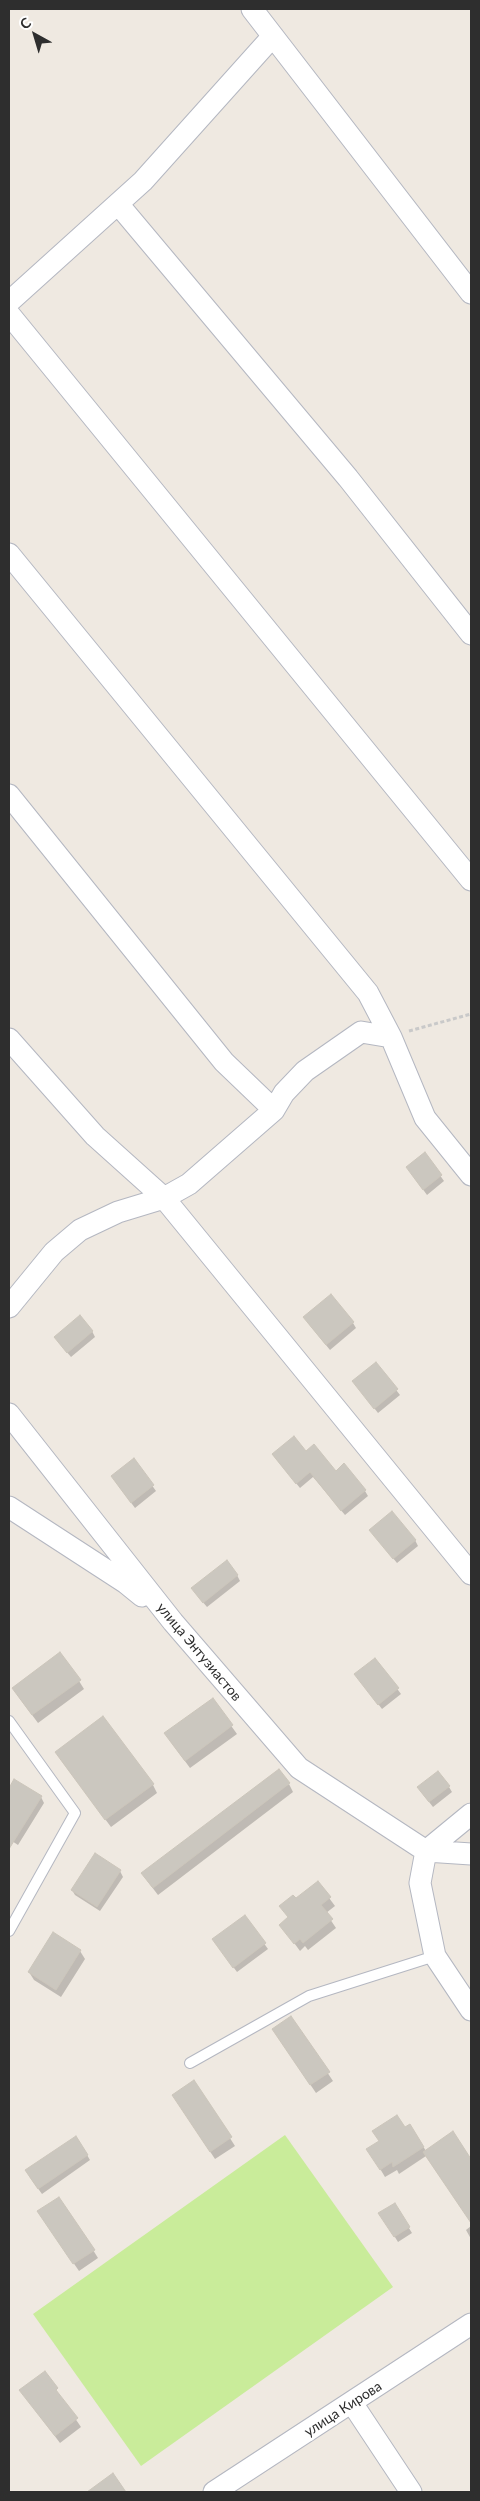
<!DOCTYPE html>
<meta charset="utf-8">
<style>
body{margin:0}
#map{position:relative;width:480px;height:2501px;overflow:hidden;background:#efe9e1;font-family:Lato,sans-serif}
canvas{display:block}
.frame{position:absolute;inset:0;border:10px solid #2e2e2e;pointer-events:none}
.north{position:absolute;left:10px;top:10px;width:50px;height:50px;-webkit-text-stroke:4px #fff;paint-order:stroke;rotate:321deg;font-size:14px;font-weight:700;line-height:20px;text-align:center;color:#2e2e2e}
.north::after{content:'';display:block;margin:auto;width:18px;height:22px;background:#2e2e2e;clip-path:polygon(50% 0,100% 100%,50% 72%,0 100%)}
</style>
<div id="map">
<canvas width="480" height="2501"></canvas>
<div class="frame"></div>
<div class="north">С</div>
</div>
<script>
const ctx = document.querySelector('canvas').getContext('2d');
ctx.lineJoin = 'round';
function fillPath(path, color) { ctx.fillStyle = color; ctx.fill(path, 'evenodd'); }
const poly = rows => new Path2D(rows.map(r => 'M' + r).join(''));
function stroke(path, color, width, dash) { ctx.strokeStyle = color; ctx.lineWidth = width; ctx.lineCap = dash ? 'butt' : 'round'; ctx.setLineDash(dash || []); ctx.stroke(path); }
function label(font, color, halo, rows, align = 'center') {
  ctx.font = font + ' Lato,sans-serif'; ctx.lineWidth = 5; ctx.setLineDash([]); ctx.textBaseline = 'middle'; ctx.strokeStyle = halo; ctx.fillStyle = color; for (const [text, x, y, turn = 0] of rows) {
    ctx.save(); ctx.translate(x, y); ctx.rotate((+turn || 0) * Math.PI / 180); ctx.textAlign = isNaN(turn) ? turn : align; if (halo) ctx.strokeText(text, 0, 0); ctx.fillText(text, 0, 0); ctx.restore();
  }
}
const pitch = poly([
 [285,2135,393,2287,141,2466,33,2314]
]);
const shadow = poly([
 [425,1154,444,1181,427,1195,411,1173],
 [308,1323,353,1323,356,1328,330,1350],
 [92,1331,95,1337,71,1357,59,1343],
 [376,1364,400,1395,378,1413,357,1386],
 [306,1453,365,1491,368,1496,345,1515,313,1477,300,1488,273,1455],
 [134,1460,156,1491,135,1508,115,1481],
 [374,1535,415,1540,418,1546,397,1563],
 [237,1575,240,1581,207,1607,196,1594],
 [375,1659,401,1694,382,1709,359,1679],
 [79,1681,84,1689,38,1723,18,1696],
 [212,1699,237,1734,190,1768,171,1742],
 [61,1760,153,1785,157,1793,111,1827],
 [15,1781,41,1797,44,1803,18,1845,9,1839,9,1790],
 [289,1784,293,1792,158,1895,148,1882,143,1874],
 [449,1787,452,1792,433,1807,422,1793],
 [95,1855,120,1871,123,1877,100,1911,75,1895,72,1890],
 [318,1883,335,1906,326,1913,336,1928,308,1950,305,1946,300,1951,281,1925,289,1918,281,1906,296,1900],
 [245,1917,268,1949,237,1972,217,1945],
 [80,1951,85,1959,61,1997,34,1980,29,1972],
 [291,2018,333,2081,316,2093,278,2037],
 [194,2082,235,2146,215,2159,178,2103],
 [410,2126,426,2151,452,2133,471,2161,471,2222,426,2156,399,2174,397,2170,385,2177,373,2157],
 [87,2155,90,2160,42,2194,29,2176],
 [394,2204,412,2233,398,2242,380,2213],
 [44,2220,93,2250,98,2258,79,2271],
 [471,2226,471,2239,466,2230],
 [44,2373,81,2427,60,2443,21,2391]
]);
const building = poly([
 [425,1152,442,1175,423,1190,406,1167,425,1152],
 [331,1294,354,1322,326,1345,303,1317,331,1294],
 [80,1315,93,1331,67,1353,54,1337,80,1315],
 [376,1362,398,1389,374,1409,352,1381,376,1362],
 [294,1436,306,1451,314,1444,336,1471,344,1463,366,1490,341,1511,310,1472,296,1484,272,1454,294,1436],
 [134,1458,154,1485,131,1503,111,1476,134,1458],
 [392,1511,416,1540,393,1559,369,1530,392,1511],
 [227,1560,238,1575,203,1603,191,1588,227,1560],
 [60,1652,81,1680,32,1715,12,1688,60,1652],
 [375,1658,399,1688,378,1705,354,1674,375,1658],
 [213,1698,233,1725,185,1761,164,1733,213,1698],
 [103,1716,154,1784,105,1820,55,1752,103,1716],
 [279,1769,290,1783,153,1888,141,1873,279,1769],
 [438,1771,450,1786,429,1802,417,1787,438,1771],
 [14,1779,42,1796,9,1849,9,1788,14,1779],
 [95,1853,121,1870,97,1907,71,1890,95,1853],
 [318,1881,331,1897,321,1905,333,1919,303,1943,300,1939,294,1944,279,1925,288,1917,279,1906,293,1895,296,1898,318,1881],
 [245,1915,266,1943,233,1968,212,1939,245,1915],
 [53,1932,81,1950,56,1990,28,1972,53,1932],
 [291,2016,330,2072,310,2085,272,2029,291,2016],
 [194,2080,232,2137,210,2152,172,2095,194,2080],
 [397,2115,405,2127,410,2124,424,2147,393,2167,392,2162,380,2170,366,2149,379,2141,372,2131,397,2115],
 [453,2131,471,2159,471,2223,423,2152,453,2131],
 [76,2136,88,2155,38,2189,25,2170,76,2136],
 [59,2197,95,2250,73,2264,37,2211,59,2197],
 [395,2203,410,2227,394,2237,378,2213,395,2203],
 [45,2371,58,2388,56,2390,78,2418,55,2436,19,2390,45,2371],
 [113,2473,126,2492,87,2492,113,2473]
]);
const path = poly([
 [409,1031,471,1014]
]);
const service = poly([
 [9,1721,75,1813,9,1931],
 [190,2063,309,1996,435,1956]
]);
const minor = poly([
 [252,9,471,293],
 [118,204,348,478,471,634],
 [9,302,143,181,273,36],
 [9,314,471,880],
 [9,554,368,993,391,1037,425,1118,471,1175],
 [9,795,224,1062,274,1110],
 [9,1039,95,1136,164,1198,471,1574],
 [9,1307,54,1252,80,1230,118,1212,164,1198,189,1184,274,1110,284,1093,305,1071,361,1032,391,1037],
 [9,1414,173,1622,299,1768,426,1851,471,1854],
 [9,1507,126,1583,142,1596],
 [426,1851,420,1883,435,1956,471,2010],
 [426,1851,471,1814],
 [352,2403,411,2492],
 [214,2492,471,2324]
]);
const streetNames = [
 ["улица Энтузиастов",199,1652,50],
 ["улица Кирова",343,2409,-33]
];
fillPath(pitch, '#c9ec9a');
fillPath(shadow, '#0003');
fillPath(building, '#cbc7bf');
stroke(building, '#cbc5ba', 1);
stroke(service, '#b4b7c1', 12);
stroke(minor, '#b4b7c1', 23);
stroke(path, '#c9c9c9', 3, [4, 2.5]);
stroke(service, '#fff', 10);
stroke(minor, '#fff', 21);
label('14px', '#2e2e2e', '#fff', streetNames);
</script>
